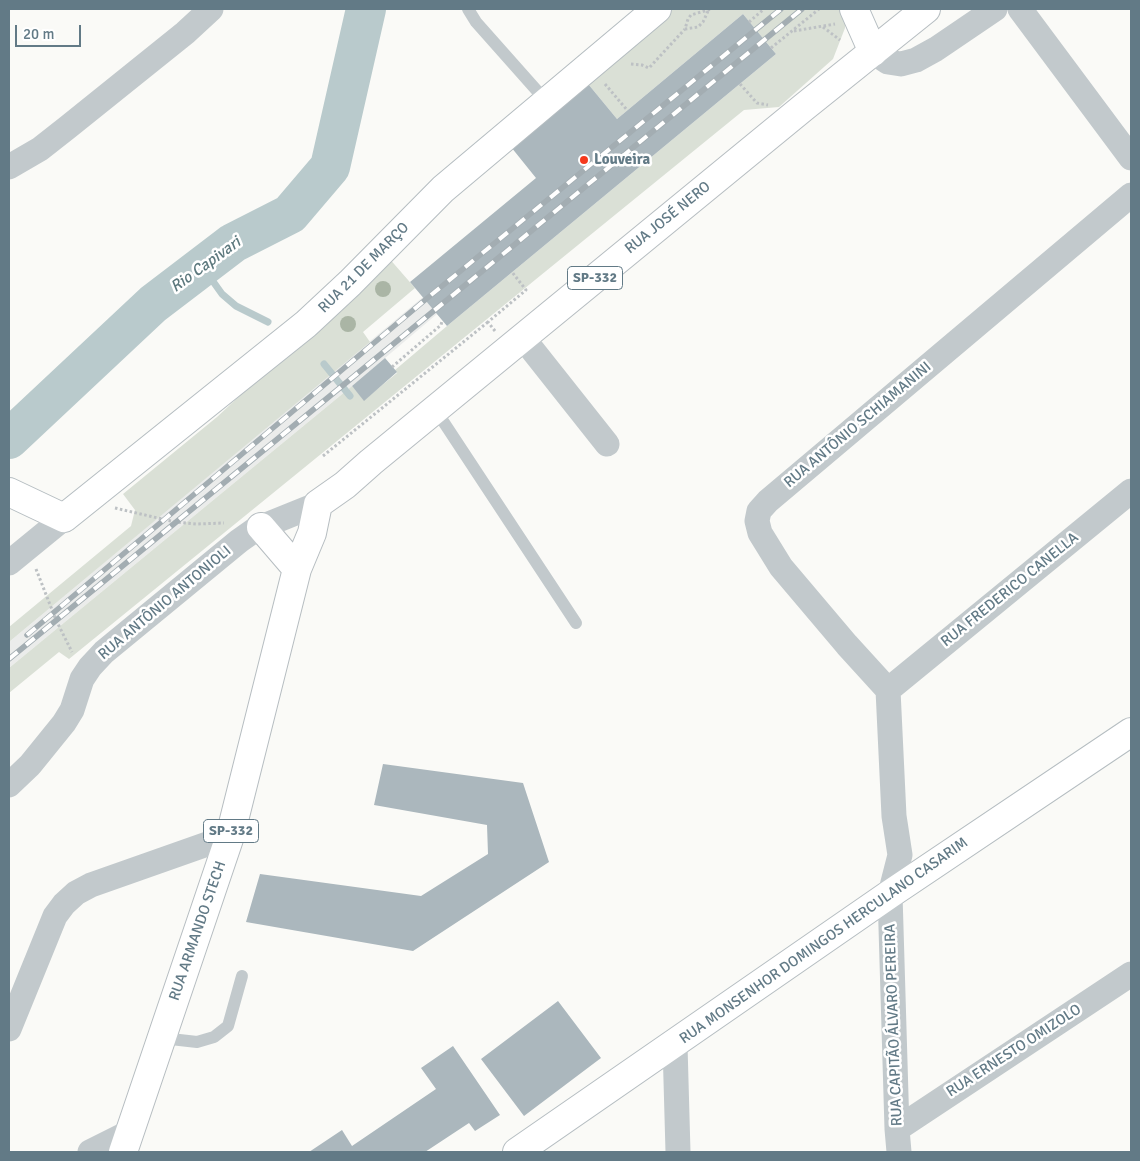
<!DOCTYPE html>
<html>
<head>
<meta charset="utf-8">
<style>
  body { margin:0 }
  #map { position:relative; width:1140px; height:1161px; overflow:hidden; background:#fafaf7; font-family:Signika,sans-serif }
  canvas { display:block }
  .frame { position:absolute; inset:0; border:10px solid #627a86; pointer-events:none }
  .scale { position:absolute; left:15px; top:25px; width:66px; height:22px; box-sizing:border-box; border:2px solid #627a86; border-top:0; padding-left:6px; font-size:15px; line-height:18px; white-space:nowrap; color:#627a86; -webkit-text-stroke:4px #fff; paint-order:stroke }
</style>
</head>
<body>
<div id="map">
<canvas width="1140" height="1161"></canvas>
<div class="frame"></div>
<div class="scale">20 m</div>
</div>
<script>
const ctx = document.querySelector('canvas').getContext('2d');
ctx.lineJoin = 'round';
function paint(path, color) {
  ctx.fillStyle = color;
  ctx.fill(path, 'evenodd');
}
function shape(rows) {
  const path = new Path2D();
  for (const r of rows) {
    path.moveTo(r[0], r[1]);
    for (let i = 2; i < r.length; i += 2) path.lineTo(r[i], r[i + 1]);
  }
  return path;
}
function trace(path, color, width, dash) {
  ctx.strokeStyle = color;
  ctx.lineWidth = width;
  ctx.lineCap = dash ? 'butt' : 'round';
  ctx.setLineDash(dash || []);
  ctx.stroke(path);
}
function drawText(font, color, halo, rows, align = 'center') {
  ctx.font = font + ' Signika,sans-serif';
  ctx.lineWidth = 5;
  ctx.setLineDash([]);
  ctx.textBaseline = 'middle';
  ctx.strokeStyle = halo;
  ctx.fillStyle = color;
  for (const [text, x, y, turn = 0] of rows) {
    ctx.save();
    ctx.translate(x, y);
    ctx.rotate((+turn || 0) * Math.PI / 180);
    ctx.textAlign = isNaN(turn) ? turn : align;
    if (halo) ctx.strokeText(text, 0, 0);
    ctx.fillText(text, 0, 0);
    ctx.restore();
  }
}
paint(shape([
  [423,297,437,314,352,386,9,668,9,642]
]), '#ebeceb');
paint(shape([
  [667,9,843,9,845,16,845,28,833,59,779,107,744,110,69,659,59,652,9,693,9,668,352,386,364,400,397,373,395,370,447,326,776,54,743,14,617,119,584,79],
  [388,257,415,288,363,332,370,342,9,642,9,627,131,526,135,510,123,494,217,417]
]), '#dae0d6');
trace(shape([
  [202,266,222,294,236,306,268,322],
  [324,364,350,396]
]), '#b9cacc', 7);
trace(shape([
  [9,439,153,304,233,243,290,214,330,167,366,9]
]), '#b9cacc', 40);
paint(shape([
  [743,14,776,54,447,326,410,282,536,178,507,142,584,79,617,119],
  [385,358,397,372,364,401,352,386],
  [383,764,523,783,549,862,413,951,246,922,260,874,421,896,488,854,487,825,374,805],
  [558,1001,601,1058,524,1116,481,1059],
  [453,1046,500,1115,475,1131,469,1123,425,1152,309,1152,342,1130,352,1146,436,1089,421,1068]
]), '#abb7bd');
const secondary = shape([
  [854,9,873,52],
  [9,492,64,518,306,324,350,283,443,189,657,9],
  [517,1152,890,894,1131,732]
]);
const primary = shape([
  [261,527,297,569],
  [123,1152,230,836,297,569,312,533,318,504,345,485,371,462,804,107,926,9]
]);
trace(secondary, '#b5bdc1', 30);
trace(primary, '#b6bdc1', 30);
trace(shape([
  [708,11,703,22,698,27,685,29,688,19,691,15,711,9],
  [749,22,764,9],
  [823,27,840,40],
  [794,31,835,24],
  [771,48,819,9],
  [631,64,642,65,649,68,685,29],
  [605,84,627,110],
  [740,84,757,103,768,105],
  [495,331,488,322,526,290,512,272],
  [392,367,441,325,442,321],
  [323,456,488,322],
  [115,508,175,522,196,524,224,523],
  [36,569,56,620,72,652]
]), '#bdc1c4', 3, [2.5, 2.5]);
trace(shape([
  [468,9,476,22,547,102],
  [435,409,576,623],
  [162,1038,197,1042,214,1037,228,1026,242,976]
]), '#c2c9cc', 12);
trace(shape([
  [1020,9,1131,158],
  [873,52,888,62,901,64,916,60,936,49,995,9],
  [9,167,40,149,68,127,185,33,211,9],
  [523,338,607,444],
  [9,563,64,518],
  [888,690,847,645,781,567,760,533,757,521,759,511,768,501,1131,195],
  [888,690,894,816,900,855,890,894,897,1129,899,1152],
  [888,690,1131,491],
  [9,785,30,765,64,723,72,710,82,679,90,667,104,652,239,541,256,529,318,504],
  [9,1029,55,916,64,904,76,893,91,885,230,836],
  [675,1045,678,1152],
  [897,1129,1131,974],
  [90,1152,130,1132]
]), '#c2c9cc', 25);
trace(secondary, '#fff', 28);
trace(primary, '#fff', 28);
const rail = shape([
  [27,635,425,300,781,9],
  [9,659,802,9]
]);
trace(rail, '#a3adb2', 5.5);
trace(rail, '#fff', 4, [11]);
ctx.fillStyle = '#aab5a5';
for (const [x, y] of [
  [383,289],
  [348,324]
]) {
  ctx.beginPath();
  ctx.arc(x, y, 8, 0, 2 * Math.PI);
  ctx.fill();
}
for (const [x, y, r, color] of [
  [584,160,5,"#f5391d"]
]) {
  const dot = new Path2D();
  dot.arc(x, y, r, 0, 2 * Math.PI);
  ctx.fillStyle = color;
  ctx.fill(dot);
  trace(dot, '#fff', 2);
}
for (const [x, y, w] of [
  [595,278,55],
  [231,831,55]
]) {
  const box = new Path2D();
  box.roundRect(x - w / 2, y - 11.5, w, 23, 4);
  ctx.fillStyle = '#fff';
  ctx.fill(box);
  trace(box, '#627a86', 1);
}
drawText('bold 14px', '#627a86', null, [
  ["SP-332",595,278],
  ["SP-332",231,831]
]);
drawText('bold 15px', '#627a86', '#fff', [
  ["Louveira",594,160]
], 'left');
drawText('15px', '#627a86', '#fff', [
  ["RUA JOSÉ NERO",668,218,-39],
  ["RUA 21 DE MARÇO",364,268,-45],
  ["RUA ANTÔNIO SCHIAMANINI",858,425,-40],
  ["RUA FREDERICO CANELLA",1010,590,-39],
  ["RUA ANTÔNIO ANTONIOLI",165,603,-40],
  ["RUA ARMANDO STECH",198,931,-71],
  ["RUA MONSENHOR DOMINGOS HERCULANO CASARIM",824,941,-35],
  ["RUA CAPITÃO ÁLVARO PEREIRA",894,1025,-92],
  ["RUA ERNESTO OMIZOLO",1014,1051,-33]
]);
drawText('italic 16px', '#5d797e', '#fff', [
  ["Rio Capivari",206,265,-36]
]);
</script>
</body>
</html>
